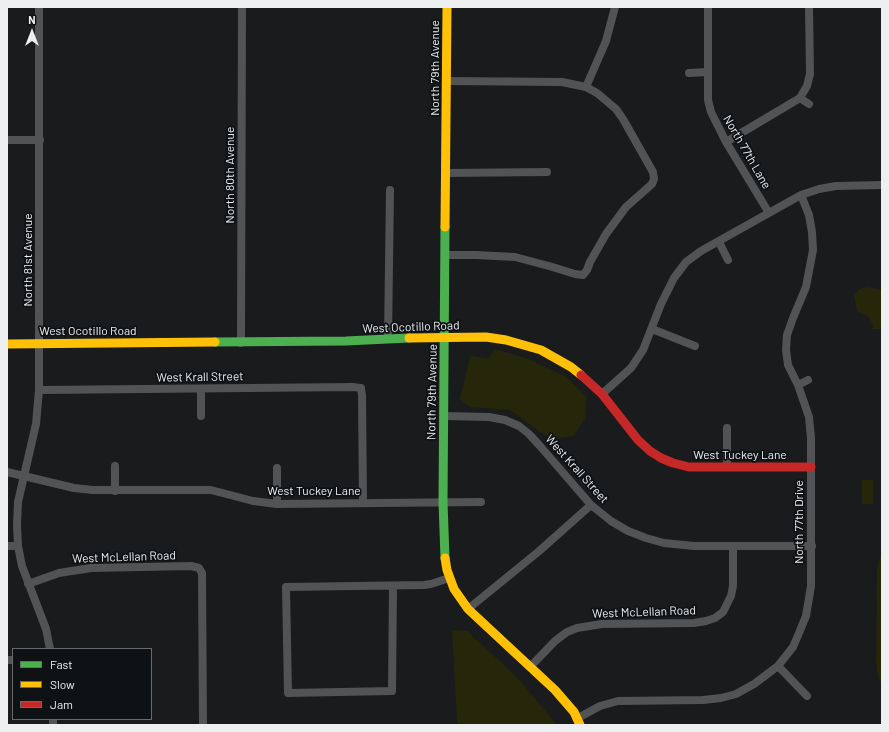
<!DOCTYPE html>
<html>
<head>
<meta charset="utf-8">
<style>
  body { margin:0 }
  #map { position:relative; width:889px; height:732px; overflow:hidden; background:#191b1d; font-family:Barlow,sans-serif }
  canvas { display:block }
  .frame { position:absolute; inset:0; border:8px solid #edeff1; pointer-events:none }
  .legend { position:absolute; left:12px; top:648px; width:140px; height:72px; box-sizing:border-box; background:#0f1215; border:1px solid #686a6d; margin:0; padding:5px 7px; list-style:none; font-size:12px; color:#edeff1 }
  .legend li { display:flex; align-items:center; gap:8px; height:20px }
  .legend b { width:20px; border:1px solid #686a6d }
  .north { position:absolute; left:12px; top:12px; width:40px; height:40px; -webkit-text-stroke:3px #0f1215; paint-order:stroke; rotate:0deg; font-size:11px; font-weight:700; line-height:16px; text-align:center; color:#edeff1 }
  .north::after { content:''; display:block; margin:auto; width:14px; height:18px; background:#edeff1; clip-path:polygon(50% 0,100% 100%,50% 72%,0 100%) }
</style>
</head>
<body>
<div id="map">
<canvas width="889" height="732"></canvas>
<div class="frame"></div>
<ul class="legend">
<li><b style="height:5px;background:#4caf50"></b>Fast</li>
<li><b style="height:5px;background:#ffc107"></b>Slow</li>
<li><b style="height:5px;background:#c62828"></b>Jam</li>
</ul>
<div class="north">N</div>
</div>
<script>
const ctx = document.querySelector('canvas').getContext('2d');
ctx.lineJoin = 'round';
function paint(path, color) {
  ctx.fillStyle = color;
  ctx.fill(path, 'evenodd');
}
function shape(rows) {
  const path = new Path2D();
  for (const r of rows) {
    path.moveTo(r[0], r[1]);
    for (let i = 2; i < r.length; i += 2) path.lineTo(r[i], r[i + 1]);
  }
  return path;
}
function trace(path, color, width, dash) {
  ctx.strokeStyle = color;
  ctx.lineWidth = width;
  ctx.lineCap = dash ? 'butt' : 'round';
  ctx.setLineDash(dash || []);
  ctx.stroke(path);
}
function drawText(font, color, halo, rows, align = 'center') {
  ctx.font = font + ' Barlow,sans-serif';
  ctx.lineWidth = 3.5;
  ctx.setLineDash([]);
  ctx.textBaseline = 'middle';
  ctx.strokeStyle = halo;
  ctx.fillStyle = color;
  for (const [text, x, y, turn = 0] of rows) {
    ctx.save();
    ctx.translate(x, y);
    ctx.rotate((+turn || 0) * Math.PI / 180);
    ctx.textAlign = isNaN(turn) ? turn : align;
    if (halo) ctx.strokeText(text, 0, 0);
    ctx.fillText(text, 0, 0);
    ctx.restore();
  }
}
paint(shape([
  [867,287,882,290,882,329,872,329,873,326,869,317,857,311,854,296,859,289],
  [495,349,529,359,566,377,587,397,585,418,574,436,550,439,510,410,470,407,460,399,470,356,488,358],
  [862,480,873,480,873,504,862,504],
  [882,552,882,686,877,673,876,662,877,568],
  [452,630,467,631,515,675,556,723,555,725,466,725,457,723]
]), '#25260a');
trace(shape([
  [39,7,39,390,36,424,18,502,17,525,18,546,22,566,46,629,50,649],
  [708,7,708,100,711,112,726,142,769,213],
  [689,73,708,72],
  [586,87,606,41,615,7],
  [800,98,809,104],
  [7,140,40,140],
  [726,142,800,98,807,86,810,74,809,7],
  [446,173,547,172],
  [719,242,728,260],
  [445,255,476,255,515,257,549,266,575,274,583,275,587,270,590,262,606,234,626,207,652,184,654,179,653,172,623,119,616,109,597,93,586,87,562,82,447,81],
  [652,329,695,346],
  [388,339,390,190],
  [241,343,242,7],
  [798,385,808,380],
  [201,389,201,416],
  [39,390,353,387,361,388,362,395,363,503],
  [602,394,631,368,643,350,661,304,674,278,686,262,701,251,801,195,819,189,836,186,882,185],
  [444,416,489,417,505,420,519,426,529,434,540,446,591,505,611,521,628,531,646,538,664,543,694,546,812,546],
  [727,428,727,467],
  [115,466,115,491],
  [277,468,277,504],
  [7,472,74,488,93,490,211,490,253,501,277,504,481,502],
  [7,546,18,546],
  [28,584,59,573,91,568,191,566,199,568,202,573,203,725],
  [393,586,392,691,288,693,286,587,424,585,431,584,449,578],
  [468,609,538,552,591,505],
  [7,660,13,660],
  [778,666,807,696],
  [530,667,555,641,567,632,577,628,602,624,694,623,706,621,715,618,723,612,731,596,733,586,733,546],
  [578,718,600,706,618,701,703,700,721,698,736,694,754,684,778,666,793,647,799,633,806,616,811,586,811,438,809,417,798,385,788,365,786,350,787,335,793,318,806,287,813,250,812,232,809,215,801,195],
  [53,719,53,725]
]), '#525354', 8);
trace(shape([
  [215,342,346,341,409,338],
  [445,558,443,502,445,227]
]), '#4caf50', 9);
trace(shape([
  [445,227,447,7],
  [409,338,486,337,506,340,541,350,571,367,581,375],
  [7,344,215,342],
  [445,558,447,570,454,589,468,609,555,690,574,712,580,725]
]), '#ffc107', 9);
trace(shape([
  [581,375,602,394,638,440,650,451,661,458,673,463,689,467,811,467]
]), '#c62828', 9);
drawText('12px', '#edeff1', '#0f1215', [
  ["North 79th Avenue",435,68,-90],
  ["North 77th Lane",747,152,60],
  ["North 80th Avenue",230,175,-90],
  ["North 81st Avenue",28,260,-90],
  ["West Ocotillo Road",411,327,-2],
  ["West Ocotillo Road",88,331],
  ["West Krall Street",200,377,-1],
  ["North 79th Avenue",432,392,-89],
  ["West Tuckey Lane",740,455],
  ["West Krall Street",577,469,48],
  ["West Tuckey Lane",314,491],
  ["North 77th Drive",799,522,-90],
  ["West McLellan Road",124,557,-2],
  ["West McLellan Road",644,612,-2]
]);
</script>
</body>
</html>
